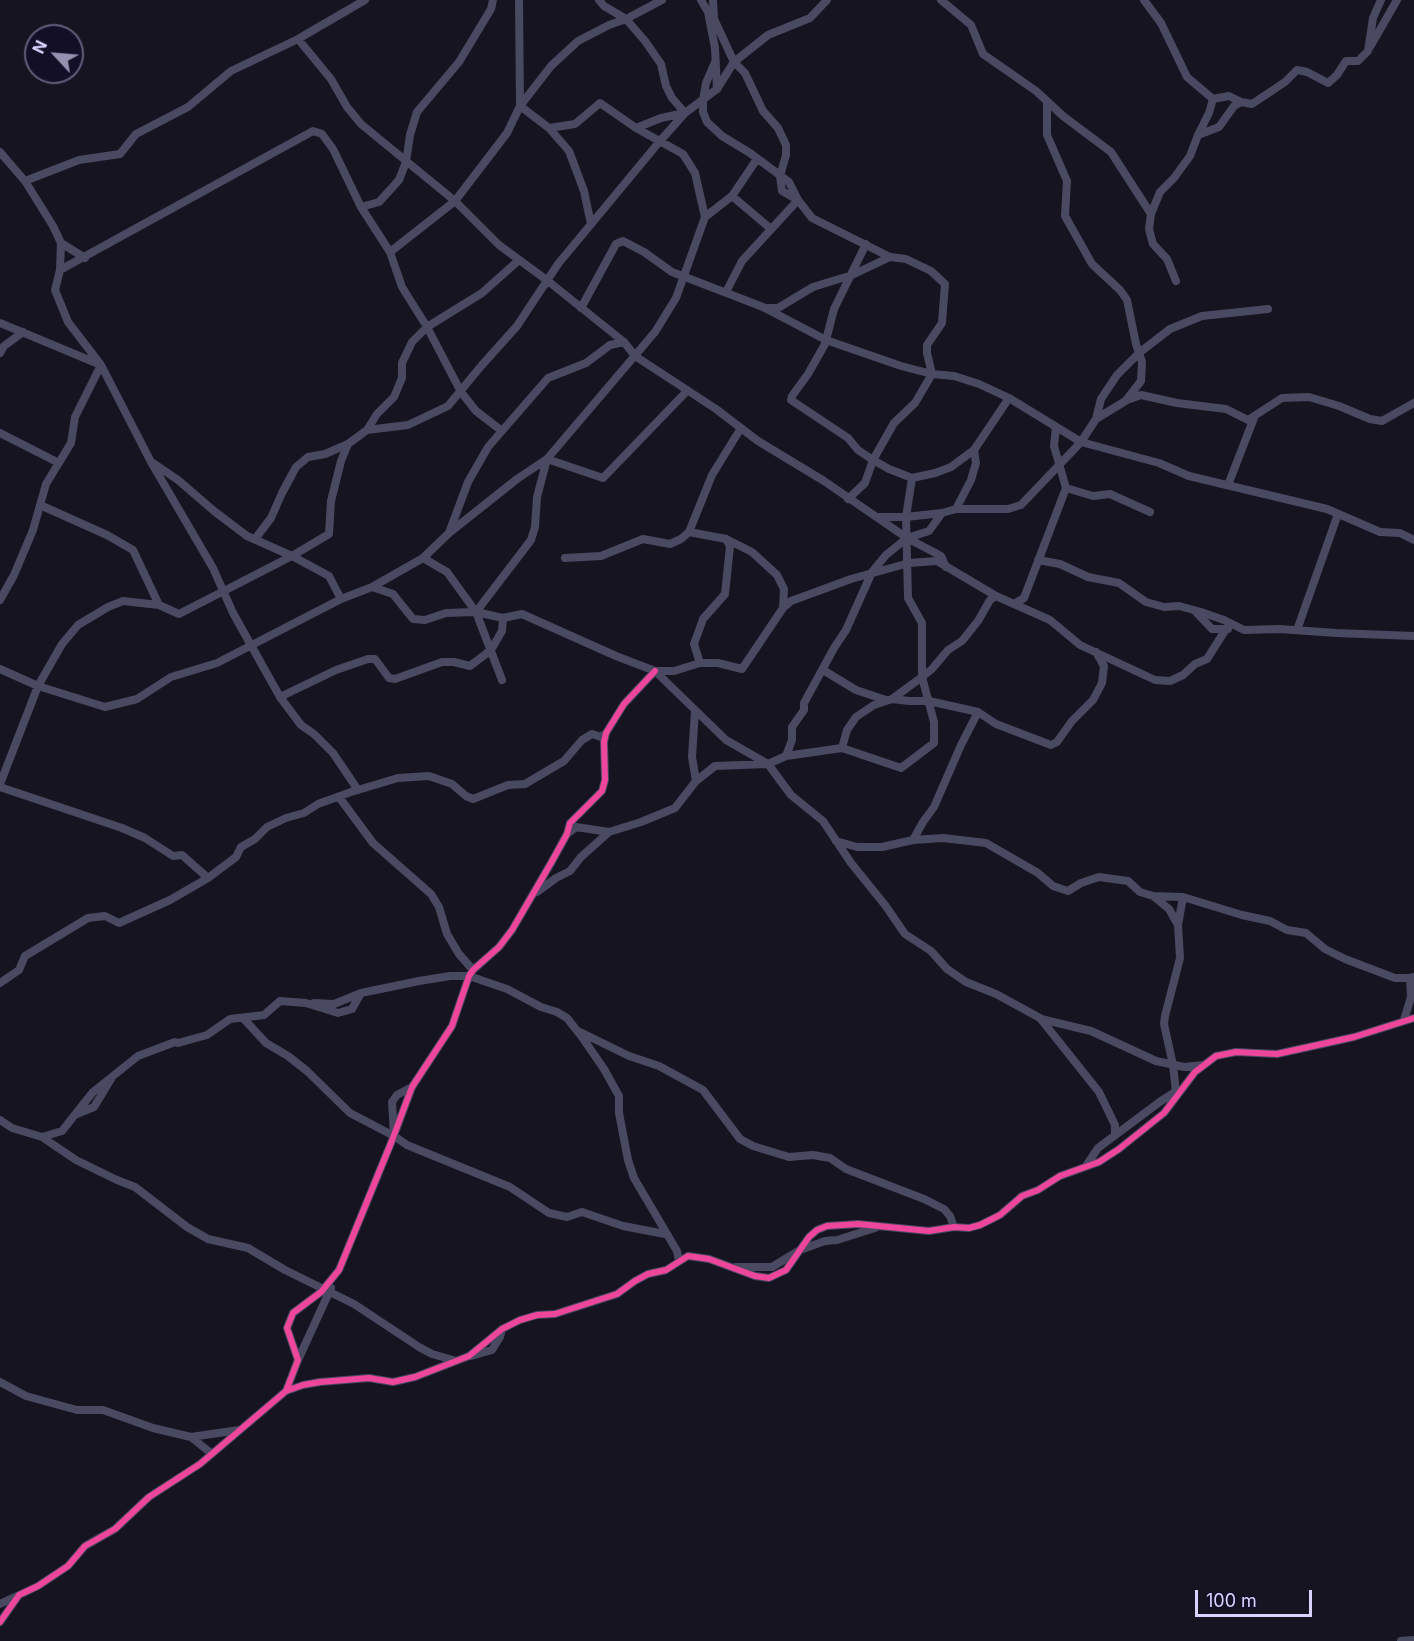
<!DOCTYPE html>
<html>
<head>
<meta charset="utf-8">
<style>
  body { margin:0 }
  #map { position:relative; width:1414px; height:1641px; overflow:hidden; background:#161421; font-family:Inter,sans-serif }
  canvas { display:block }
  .north { position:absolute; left:24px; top:24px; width:60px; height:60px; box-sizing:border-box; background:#130f26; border:2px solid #625e7d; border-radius:50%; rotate:296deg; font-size:16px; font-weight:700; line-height:24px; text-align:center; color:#d9d4ff }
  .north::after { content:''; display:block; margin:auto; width:21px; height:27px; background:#9591b1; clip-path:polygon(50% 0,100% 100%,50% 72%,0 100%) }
  .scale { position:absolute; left:1195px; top:1590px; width:117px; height:27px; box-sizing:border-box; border:3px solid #d9d4ff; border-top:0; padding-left:8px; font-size:18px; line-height:21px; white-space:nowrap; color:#d9d4ff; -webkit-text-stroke:4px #130f26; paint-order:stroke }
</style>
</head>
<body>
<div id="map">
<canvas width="1414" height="1641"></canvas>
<div class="north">N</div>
<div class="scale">100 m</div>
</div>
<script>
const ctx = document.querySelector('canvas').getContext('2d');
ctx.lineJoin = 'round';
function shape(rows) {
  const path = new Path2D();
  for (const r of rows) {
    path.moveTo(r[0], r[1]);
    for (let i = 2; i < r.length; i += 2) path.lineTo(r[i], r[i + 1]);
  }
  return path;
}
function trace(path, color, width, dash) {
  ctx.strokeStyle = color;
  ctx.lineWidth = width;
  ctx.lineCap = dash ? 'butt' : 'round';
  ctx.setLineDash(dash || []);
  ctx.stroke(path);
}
trace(shape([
  [519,0,520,106],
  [599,0,604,6,626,19,645,41,661,64,666,86,672,98,685,113],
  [701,0,708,12,715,48,717,89],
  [713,0,714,19,734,62,745,73,763,111,778,128,786,145,786,155,780,176,782,191,798,200,742,261,726,292],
  [941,0,971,25,983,54,1036,91,1063,116,1111,152,1151,214],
  [1144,0,1161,23,1187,77,1213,99],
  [298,39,331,79,347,107,361,124,455,201,499,245,548,281,624,342,635,356,716,409,758,441,824,481,907,538,941,556,946,567],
  [1370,47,1397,0],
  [715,62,706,83,703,100,703,112,707,122,722,136,750,153,789,182,798,200,812,218,890,257,906,259,931,271,945,284,942,323,927,345,927,353,932,374,915,403,894,423,873,460,865,483,848,499],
  [1213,99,1229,96,1241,102],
  [1047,103,1047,135,1067,181,1065,216,1092,264,1120,290,1127,300,1136,344,1142,362,1141,381,1127,399],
  [520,106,549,128,569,151,584,191,591,224],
  [549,128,575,124,600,103,636,128,661,118,685,113],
  [1198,135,1219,127,1234,106,1241,102,1252,104,1285,82,1297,70,1307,72,1328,83,1337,75,1346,61,1358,61,1368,51,1373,18,1381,0],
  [0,152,25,181],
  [732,196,771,229],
  [361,207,379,202,399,180,406,162,410,135,417,112,459,62,491,9,493,0],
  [705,217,732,196,757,159],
  [61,243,53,226,25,181,79,160,120,154,136,134,188,107,231,71,298,39,365,0],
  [866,244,834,309,825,344,808,374,792,396,791,400,848,438,858,450,873,460,889,469,912,478,935,473,951,467,974,450],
  [390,252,455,201,507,133,520,106,551,66,578,41,609,25,626,19,662,0],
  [60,270,61,243,85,258],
  [1176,281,1167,259,1153,244,1149,229,1151,214,1160,192,1174,178,1190,156,1198,135,1209,113,1213,99],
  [581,308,616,244,623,241,644,252,672,272,763,307,826,340,901,366,932,374,954,376,979,384,1009,398,1081,442,1159,463,1189,476,1327,509,1380,532,1400,533,1414,540],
  [768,308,778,308,813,287,852,275,890,257],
  [0,323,101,365,151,462,213,568,233,613,280,697,301,725,314,734,333,753,358,790],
  [0,353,4,346,23,332],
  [1096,419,1127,400,1141,395,1177,403,1226,409,1248,420,1282,398,1309,397,1339,406,1370,419,1382,421,1414,403],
  [367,430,408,425,448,406,482,365,517,326,558,264,660,141,685,113,717,89,734,62,768,35,810,18,827,0],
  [0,433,59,463],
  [547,459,603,478,687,391],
  [153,463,178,480,214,511,247,536,292,556,329,576,341,599],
  [1228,485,1254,418],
  [1066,488,1093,496,1110,494,1150,512],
  [40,505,107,535,133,550,159,605,179,614,292,556,329,534,331,501,341,461,348,444],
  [956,509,971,480,976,463,974,450,1009,398],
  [878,517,906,517,942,513],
  [689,532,712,475,741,428],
  [449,533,468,482,488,447,548,378,586,363,610,345,624,342],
  [255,539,271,518,282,493,296,467,308,457,325,454,348,444,367,430,377,414,394,397,402,378,402,363,412,342,427,327,482,293,519,260],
  [423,558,449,533,517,479,547,459,655,332,676,298,705,217,695,173,683,154,636,128],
  [565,558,601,556,643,539,670,544,681,539,689,532,726,539,752,552,777,575,784,589,783,608],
  [1038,560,1060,564,1088,577,1119,583,1146,602,1164,607,1179,606,1201,612,1224,620,1244,630,1279,629,1336,633,1414,636],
  [372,587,393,594,413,619,425,620,446,613,476,612,531,540,535,527,537,497,547,459],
  [0,600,14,575,33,530,46,484,71,443,75,417,101,365,68,322,55,290,60,270,313,131,322,134,333,149,361,207,390,252,402,287,427,327,461,392,476,411,502,431],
  [1014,604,1024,598,1066,488,1054,446,1056,427],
  [476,612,502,680],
  [1196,612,1212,629,1228,629],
  [1297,630,1338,514],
  [700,663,718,663,742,669,783,608,791,601,851,579,909,563,937,561,996,596],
  [0,669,38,686,105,707,137,699,171,677,217,663,341,599,372,587,423,558,447,572,476,612,503,618,522,614,616,656,655,671,674,671,700,663,694,644,703,619,725,594,730,546,726,539],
  [823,670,856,690,886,700],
  [655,671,726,740,768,764,791,795,823,821,851,863,885,905,905,934,931,951,947,969,966,982,996,994,1040,1018,1099,1092,1115,1125,1115,1135],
  [280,697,336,670,368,659,375,659,389,678,395,679,442,662,454,662,470,666,491,650,502,631,503,618],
  [892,699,922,677,932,669,948,650,962,641,978,621,990,600,996,596,1050,620,1080,645,1155,680,1170,681,1183,675,1195,664,1207,659,1226,629],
  [695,711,692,757,696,781],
  [842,748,847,730,856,717,874,705,892,699,909,701,929,701,978,712,996,724,1051,745,1057,742,1072,721,1093,700,1102,683,1104,666,1096,652],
  [786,756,792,740,792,727,804,710,804,703,834,648,846,630,872,572,886,555,907,538,929,531,942,513,956,509,1008,509,1021,505,1081,442,1096,419,1101,399,1117,375,1139,353,1170,329,1202,316,1268,309],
  [0,784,38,686,62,644,78,625,108,607,123,601,159,605],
  [0,787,122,828,145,838,173,856,182,855,208,878,236,857,241,847,255,839,267,827,286,818,304,813,318,804,351,792,398,778,429,776,452,784,466,796,473,799,508,785,525,784,564,761,582,740,592,734,601,737,606,733],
  [339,797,373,843,431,894,439,907,447,934,459,954,473,970],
  [567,834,576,827,609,832,641,822,675,808,696,781,715,766,768,764,786,756,842,748,901,768,934,743,934,722,922,677,922,623,908,598,906,517,912,478],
  [913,840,923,822,934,807,961,745,978,712],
  [836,841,857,847,882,847,913,840,943,838,986,843,1038,873,1053,886,1068,891,1081,883,1099,877,1128,881,1140,892,1153,896,1183,897,1242,915,1270,921,1287,930,1306,933,1325,949,1345,959,1395,978,1414,978],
  [537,892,556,878,570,871,581,857,609,832],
  [1153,896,1169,909,1178,925],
  [0,983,19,970,25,956,88,918,105,916,119,923,170,900,208,878],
  [314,1003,334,1004,361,993],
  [243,1018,266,1043,288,1056,307,1071,350,1113,394,1136,407,1145,510,1187,549,1213,567,1217,582,1212,623,1226,665,1234],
  [1041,1019,1091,1031,1156,1061,1184,1067,1203,1065],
  [1404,1020,1411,997,1410,978,1413,977],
  [578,1031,629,1056,659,1066,703,1090,740,1139,753,1146,789,1157,813,1155,830,1158,846,1169,924,1199,944,1209,950,1216,954,1227],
  [1176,1092,1173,1065,1164,1024,1165,1016,1180,958,1178,925,1183,897],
  [77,1114,94,1107,111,1079],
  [0,1120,12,1128,42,1137,62,1131,93,1092,138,1056,175,1042,178,1043,207,1035,230,1019,264,1015,280,1001,306,1003,338,1013,352,1009,361,993,419,981,450,976,469,976,507,989,541,1007,557,1012,567,1018,582,1037,604,1069,619,1096,619,1113,628,1160,634,1178,677,1251,679,1261],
  [394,1135,392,1102,397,1095,412,1087],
  [42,1137,76,1160,117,1180,135,1187,187,1227,208,1239,248,1248,285,1270,354,1304,419,1347,432,1354,453,1360],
  [1086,1166,1098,1148,1161,1101,1177,1091],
  [736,1267,772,1267,800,1250,825,1241,837,1240,875,1228],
  [471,1356,492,1350,500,1337,502,1329],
  [298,1360,331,1288],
  [0,1382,26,1396,77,1410,103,1410,153,1428,191,1437,212,1454],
  [286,1391,303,1385,320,1382,369,1378,393,1382,415,1377,469,1356,502,1329,520,1320,537,1315,555,1314,617,1294,635,1281,648,1274,666,1270,688,1256,709,1259,755,1276,769,1278,786,1270,809,1237,817,1230,827,1226,858,1224,929,1231,954,1227,969,1228,980,1225,1000,1215,1022,1196,1038,1190,1060,1176,1099,1162,1119,1149,1164,1113,1195,1072,1216,1056,1236,1052,1277,1054,1354,1037,1414,1018],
  [191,1437,239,1430],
  [0,1604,17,1596],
  [0,1622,19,1595,38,1586,68,1566,85,1546,115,1529,149,1497,200,1464,286,1391,298,1360,287,1328,293,1313,321,1292,339,1270,391,1143,412,1087,452,1026,469,976,473,970,499,947,512,930,551,863,567,834,570,823,602,791,605,780,604,742,606,733,624,704,655,671],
  [1401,1641,1414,1640]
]), '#4a4962', 8);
trace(shape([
  [286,1391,303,1385,320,1382,369,1378,393,1382,415,1377,469,1356,502,1329,520,1320,537,1315,555,1314,617,1294,635,1281,648,1274,666,1270,688,1256,709,1259,755,1276,769,1278,786,1270,809,1237,817,1230,827,1226,858,1224,929,1231,954,1227,969,1228,980,1225,1000,1215,1022,1196,1038,1190,1060,1176,1099,1162,1119,1149,1164,1113,1195,1072,1216,1056,1236,1052,1277,1054,1354,1037,1414,1018],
  [0,1622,19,1595,38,1586,68,1566,85,1546,115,1529,149,1497,200,1464,286,1391,298,1360,287,1328,293,1313,321,1292,339,1270,391,1143,412,1087,452,1026,469,976,473,970,499,947,512,930,551,863,567,834,570,823,602,791,605,780,604,742,606,733,624,704,655,671]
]), '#ed469a', 6);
</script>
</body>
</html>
